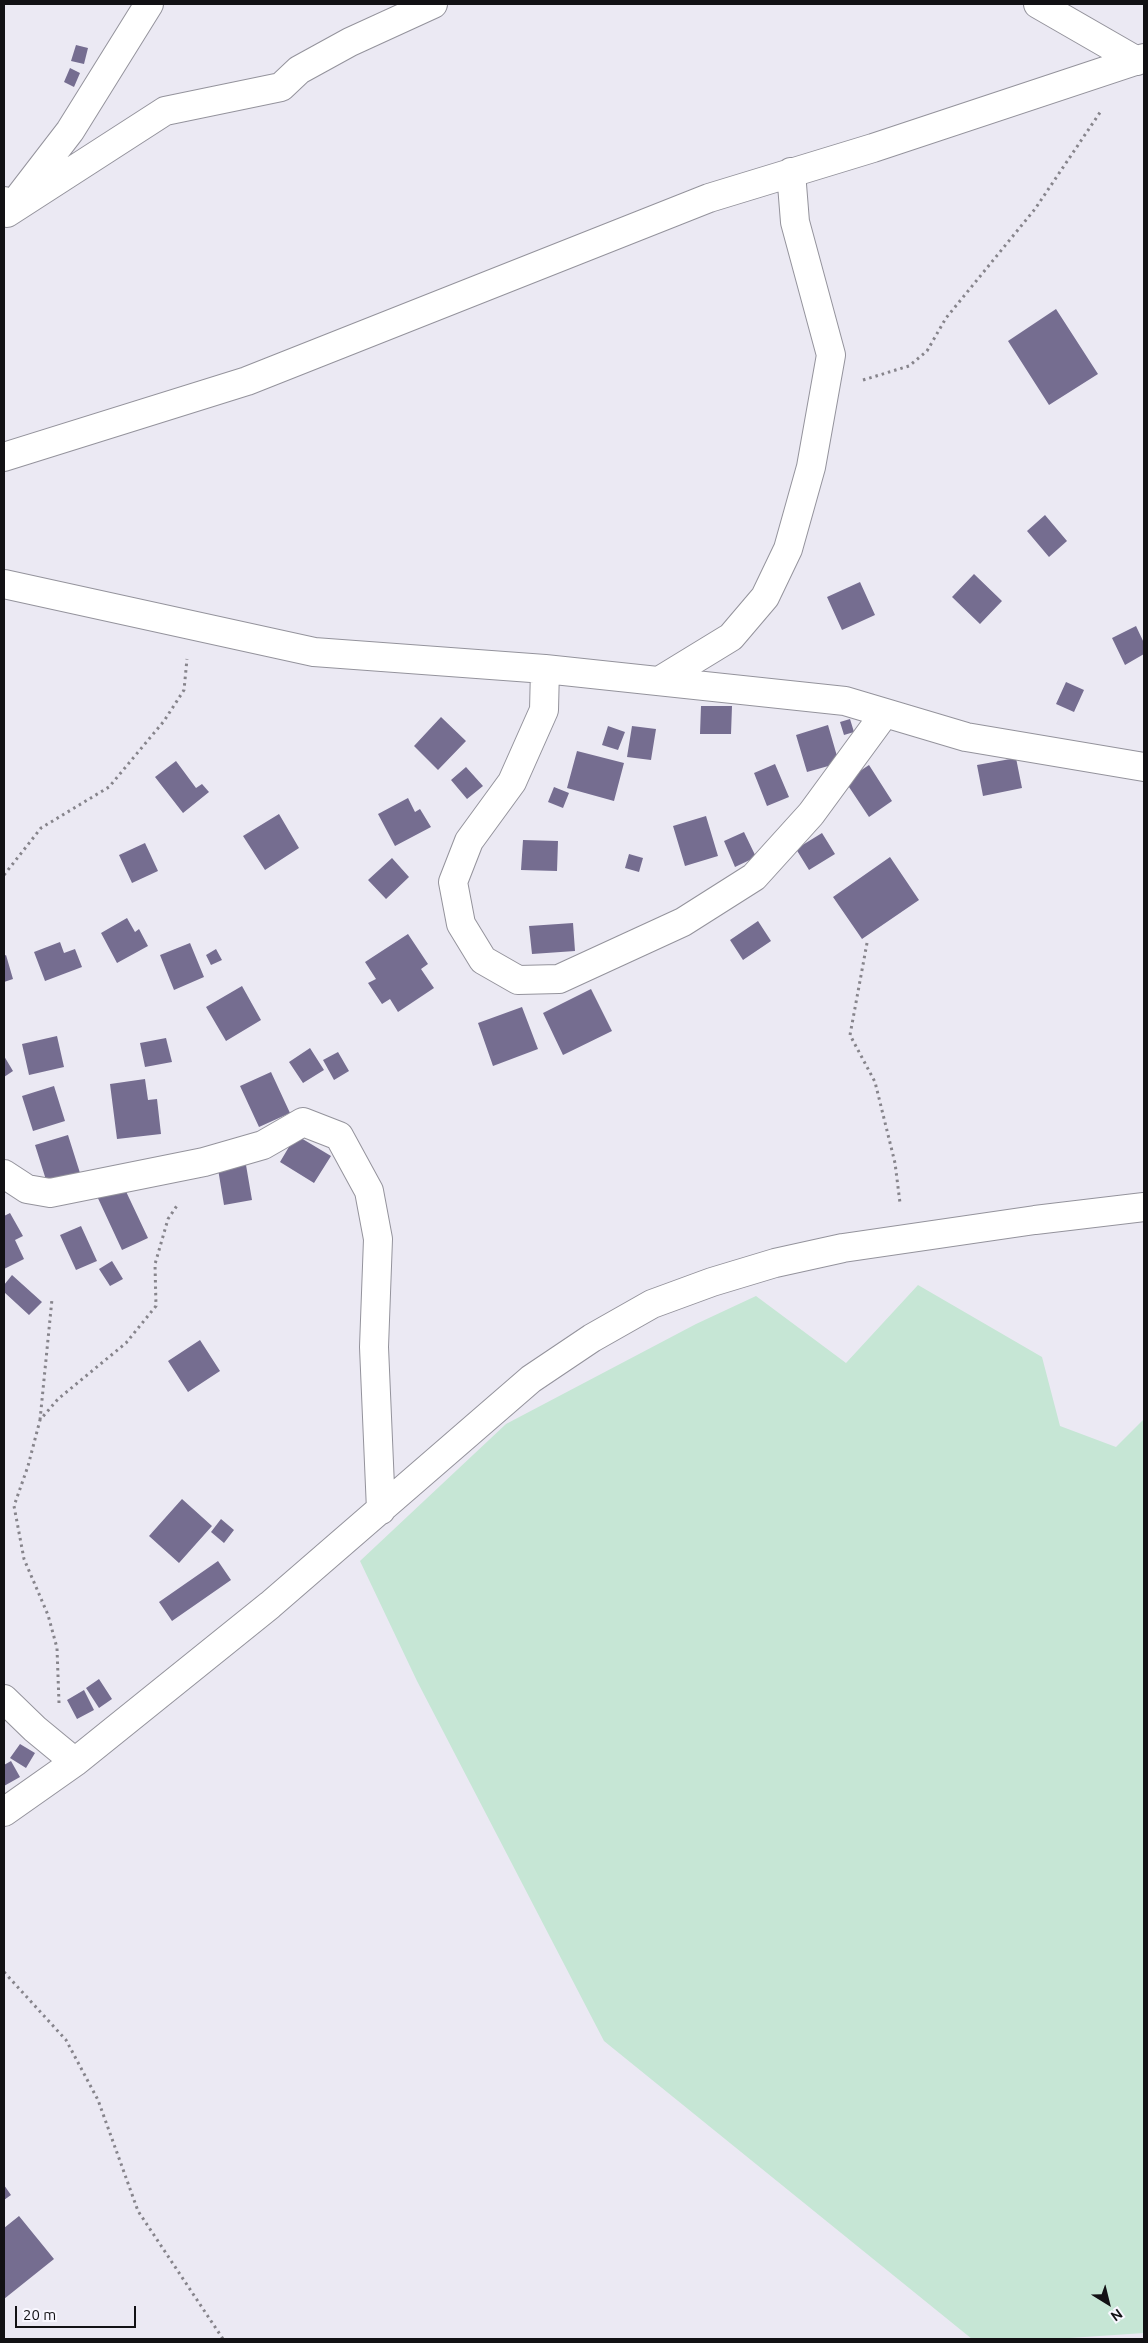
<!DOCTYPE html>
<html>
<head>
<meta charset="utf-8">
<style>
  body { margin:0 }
  #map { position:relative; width:1148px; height:2343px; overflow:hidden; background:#ebe9f3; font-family:Ubuntu,sans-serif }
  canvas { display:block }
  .frame { position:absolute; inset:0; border:5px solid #121114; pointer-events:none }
  .north { position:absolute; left:1083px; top:2278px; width:50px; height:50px; -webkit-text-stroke:4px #f8f7ff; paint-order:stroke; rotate:144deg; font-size:14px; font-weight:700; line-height:20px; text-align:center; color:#121114 }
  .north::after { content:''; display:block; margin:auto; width:18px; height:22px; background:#121114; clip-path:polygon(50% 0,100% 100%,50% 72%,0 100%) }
  .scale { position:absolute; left:15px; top:2306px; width:121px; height:22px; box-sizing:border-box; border:2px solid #121114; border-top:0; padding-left:6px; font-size:15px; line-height:18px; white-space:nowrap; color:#121114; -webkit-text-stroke:4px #f8f7ff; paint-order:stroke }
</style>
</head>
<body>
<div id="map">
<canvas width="1148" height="2343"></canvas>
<div class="frame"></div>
<div class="north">N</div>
<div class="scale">20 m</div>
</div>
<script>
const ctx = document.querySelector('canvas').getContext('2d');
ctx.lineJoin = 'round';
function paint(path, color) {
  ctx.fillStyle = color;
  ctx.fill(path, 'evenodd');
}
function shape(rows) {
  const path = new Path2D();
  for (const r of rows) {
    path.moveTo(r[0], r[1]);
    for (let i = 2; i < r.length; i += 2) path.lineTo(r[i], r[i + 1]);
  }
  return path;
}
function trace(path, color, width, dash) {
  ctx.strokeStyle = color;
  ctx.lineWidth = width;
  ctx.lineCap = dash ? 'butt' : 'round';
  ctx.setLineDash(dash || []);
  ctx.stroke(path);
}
paint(shape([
  [918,1285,1042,1357,1060,1426,1116,1447,1144,1419,1144,2333,1055,2339,972,2339,604,2041,417,1681,360,1561,506,1424,696,1324,756,1296,846,1363]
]), '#c6e6d5');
paint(shape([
  [76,45,88,48,84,64,71,61],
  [70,68,80,73,74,87,64,82],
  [1056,309,1098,374,1049,405,1008,341],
  [1045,515,1067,541,1049,557,1027,531],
  [974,574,1002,601,980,624,952,597],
  [860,582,875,615,842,630,827,597],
  [1136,626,1144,643,1144,654,1125,665,1112,638],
  [1066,682,1084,690,1074,712,1056,704],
  [701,706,732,706,731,734,700,734],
  [441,717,466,741,438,770,414,746],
  [850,719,854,732,844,735,840,722],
  [828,725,839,763,807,772,796,735],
  [608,726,625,732,618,750,602,745],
  [632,726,656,729,651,760,627,757],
  [577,751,624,763,614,801,567,788],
  [1016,758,1022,788,983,796,977,765],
  [176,761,196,788,202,784,209,792,183,813,155,777],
  [775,764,789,797,767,806,754,773],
  [869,765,892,801,869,817,845,781],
  [466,767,483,786,467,799,451,780],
  [554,787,569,793,563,808,548,802],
  [408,798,415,812,420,809,431,827,395,846,378,814],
  [279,814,299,848,265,870,243,836],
  [706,816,718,856,685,866,673,826],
  [744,832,756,857,735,867,724,841],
  [822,833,835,854,809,870,796,849],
  [523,840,558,841,557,871,521,870],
  [145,843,158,871,132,883,119,855],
  [629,854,643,858,639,872,625,868],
  [890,857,919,900,862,939,833,897],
  [392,858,409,877,386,899,368,880],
  [127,918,135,932,139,929,148,946,117,963,101,933],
  [758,921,771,941,743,960,730,940],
  [573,923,575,951,532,954,529,926],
  [408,934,428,964,421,969,434,988,398,1012,390,999,382,1004,368,983,376,979,365,962],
  [60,942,64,953,75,949,82,967,45,981,34,952],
  [190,943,204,977,174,990,160,955],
  [216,949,222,960,211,965,206,955],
  [6,955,13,979,4,982,4,956],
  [242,986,261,1020,226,1041,206,1007],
  [591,989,612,1031,563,1055,543,1013],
  [522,1007,538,1049,493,1066,478,1023],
  [57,1036,64,1067,29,1075,22,1044],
  [166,1038,172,1062,145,1067,140,1043],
  [310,1048,324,1070,303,1083,289,1062],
  [338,1052,349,1071,334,1080,323,1060],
  [4,1056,13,1071,4,1077],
  [271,1072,290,1113,259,1127,240,1086],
  [145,1079,148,1100,157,1099,161,1134,117,1139,110,1084],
  [54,1086,65,1121,33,1131,22,1096],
  [68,1135,80,1173,47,1183,35,1145],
  [296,1135,331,1156,314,1183,280,1162],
  [246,1165,252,1200,224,1205,218,1169],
  [122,1183,148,1238,122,1250,96,1194],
  [10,1213,23,1236,15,1240,24,1259,4,1269,4,1216],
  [81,1226,97,1261,76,1270,60,1235],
  [112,1261,123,1279,110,1286,99,1269],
  [12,1275,42,1302,29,1315,4,1292,4,1285],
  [200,1340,220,1371,188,1392,168,1361],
  [182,1499,212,1526,179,1563,149,1536],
  [221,1519,234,1530,224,1543,211,1532],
  [218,1561,231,1580,172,1621,159,1602],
  [99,1679,112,1699,99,1708,86,1688],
  [84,1690,94,1710,77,1719,67,1700],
  [20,1744,35,1753,26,1768,10,1758],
  [11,1761,20,1777,4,1786,4,1765],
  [4,2185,11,2195,4,2200],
  [19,2216,54,2259,4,2299,4,2228]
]), '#756d90');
const minor = shape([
  [1038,4,1137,61],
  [20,196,70,131,149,4],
  [4,201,7,213,165,111,281,87,299,70,350,42,433,4],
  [4,457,247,381,709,198,873,148,1144,58],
  [4,584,314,652,545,669,845,701,966,737,1144,767],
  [545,669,544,710,512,782,469,841,453,882,461,924,483,960,518,980,559,979,683,922,754,877,811,814,885,713],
  [659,681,731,637,765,597,788,549,811,467,831,355,795,222,791,172],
  [4,1174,27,1189,50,1193,204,1162,263,1145,303,1122,339,1136,369,1191,378,1239,374,1347,381,1510],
  [4,1699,35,1729,75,1762],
  [4,1812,75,1762,270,1605,531,1379,592,1338,652,1304,712,1282,775,1263,843,1248,1035,1220,1144,1207]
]);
trace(minor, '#94939c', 30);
trace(shape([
  [863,380,909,366,927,351,946,318,1035,209,1101,111],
  [4,875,41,828,109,787,164,721,184,690,187,659],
  [867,943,850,1035,875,1082,895,1163,900,1203],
  [40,1420,52,1299],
  [59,1703,57,1648,48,1615,24,1559,14,1506,28,1466,40,1420,58,1399,126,1343,156,1306,155,1264,168,1219,178,1204],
  [4,1972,66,2040,98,2100,138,2211,223,2339]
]), '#86848b', 3, [2.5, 4]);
trace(minor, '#fff', 28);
</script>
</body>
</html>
